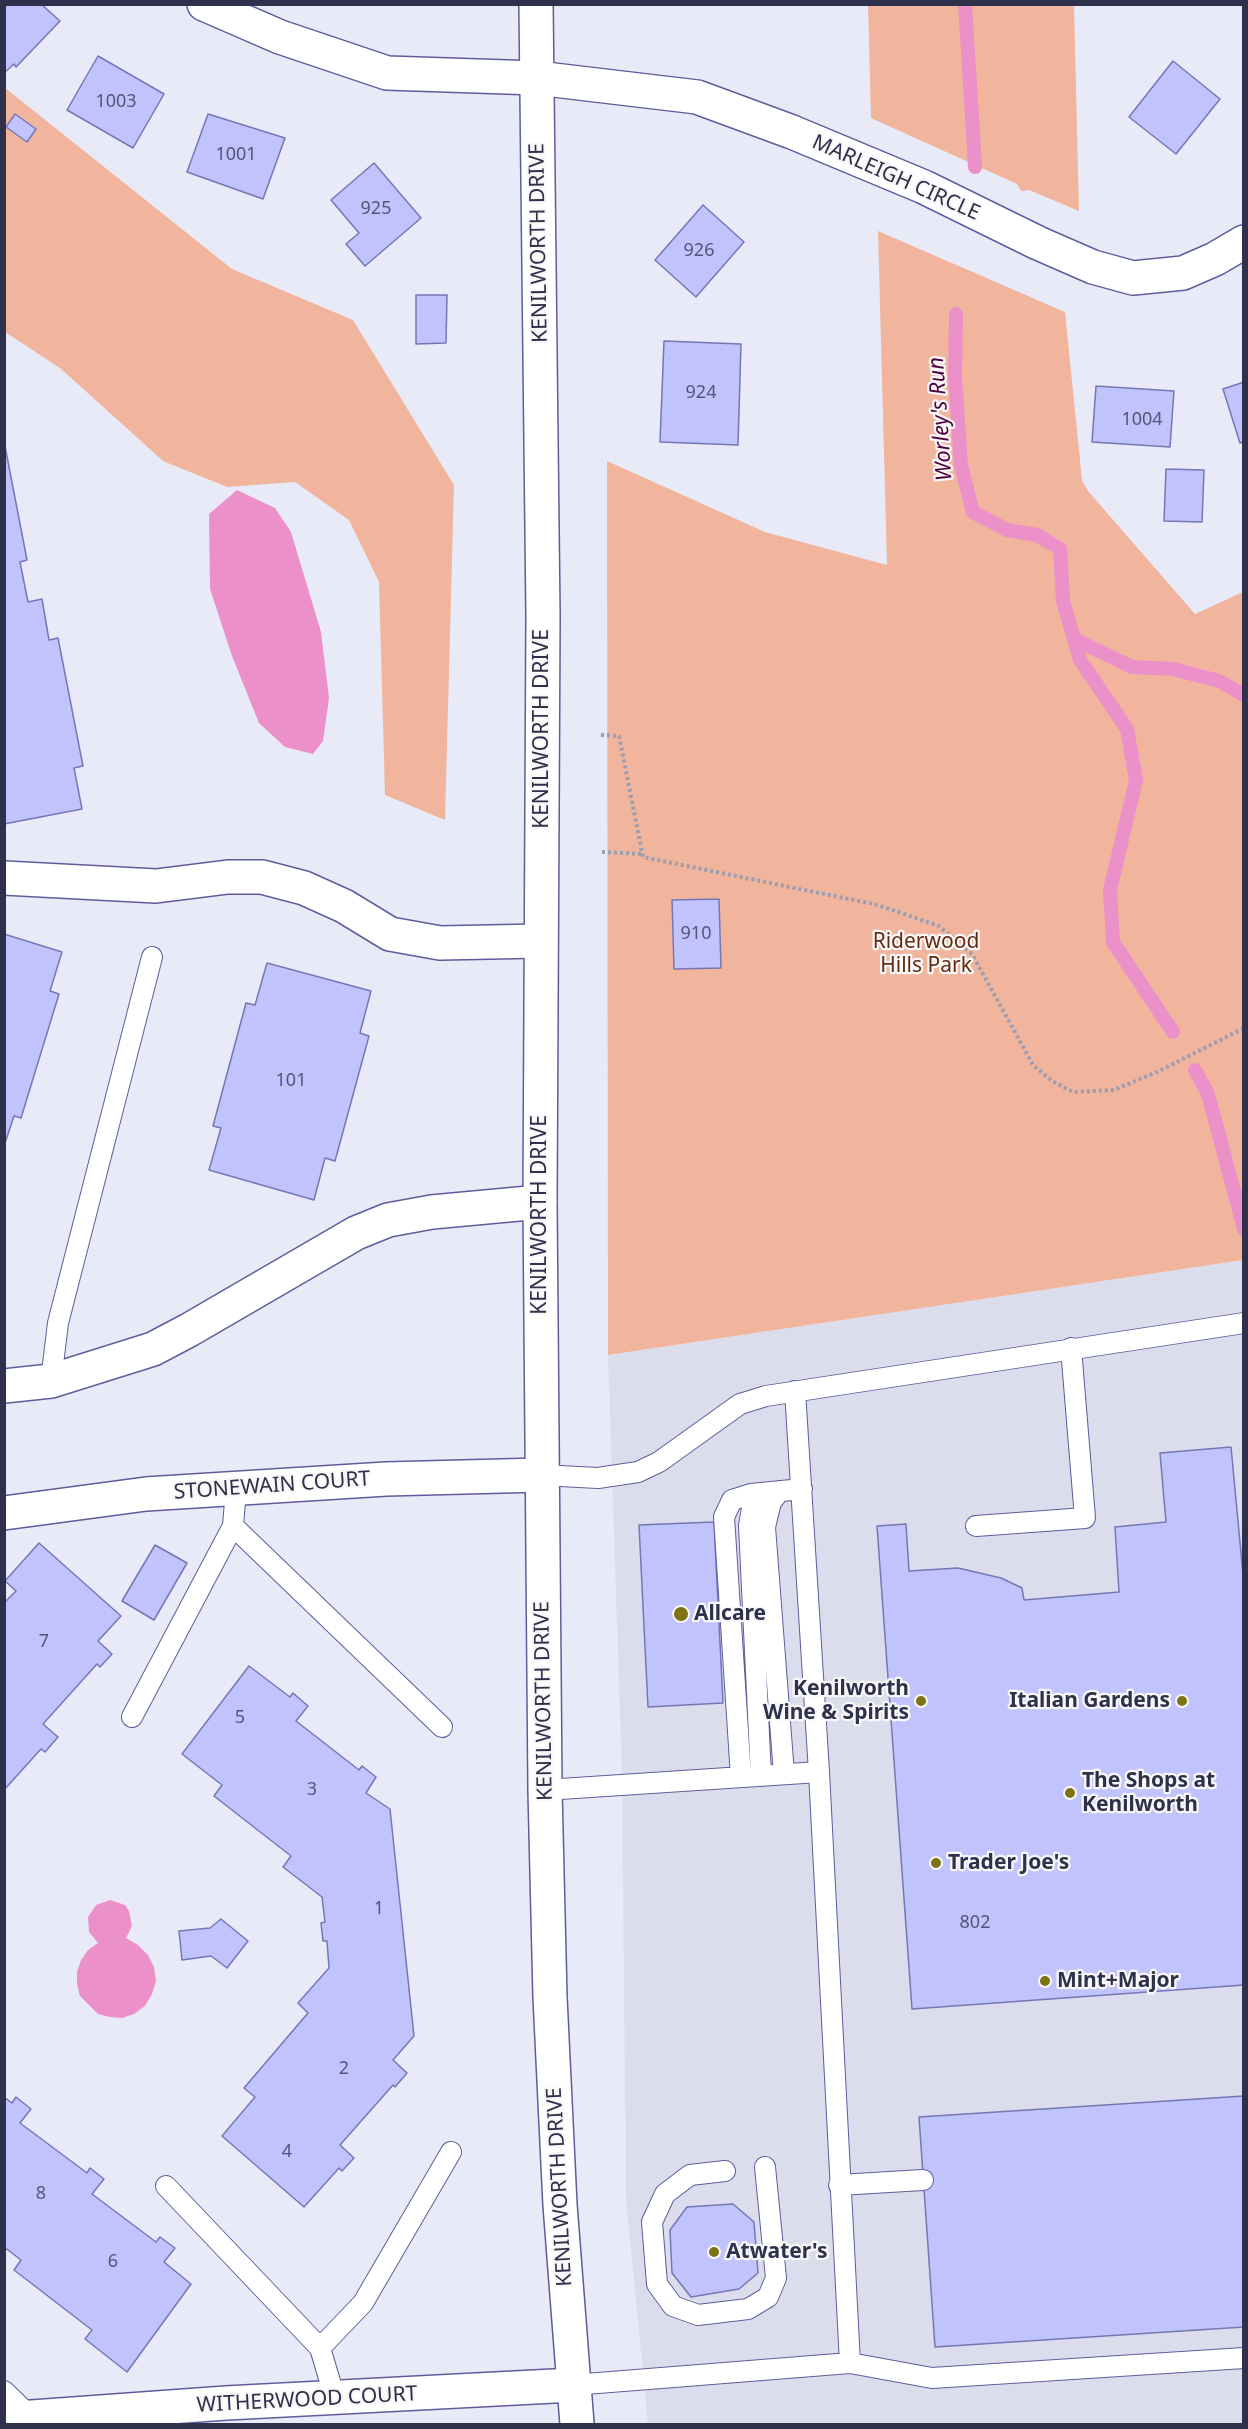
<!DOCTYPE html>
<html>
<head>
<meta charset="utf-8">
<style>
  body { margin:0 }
  #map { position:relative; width:1248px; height:2429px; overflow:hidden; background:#e9eaf8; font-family:"Noto Sans",sans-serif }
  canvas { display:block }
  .frame { position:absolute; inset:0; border:6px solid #2f304b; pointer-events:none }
</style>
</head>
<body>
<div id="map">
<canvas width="1248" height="2429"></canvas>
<div class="frame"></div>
</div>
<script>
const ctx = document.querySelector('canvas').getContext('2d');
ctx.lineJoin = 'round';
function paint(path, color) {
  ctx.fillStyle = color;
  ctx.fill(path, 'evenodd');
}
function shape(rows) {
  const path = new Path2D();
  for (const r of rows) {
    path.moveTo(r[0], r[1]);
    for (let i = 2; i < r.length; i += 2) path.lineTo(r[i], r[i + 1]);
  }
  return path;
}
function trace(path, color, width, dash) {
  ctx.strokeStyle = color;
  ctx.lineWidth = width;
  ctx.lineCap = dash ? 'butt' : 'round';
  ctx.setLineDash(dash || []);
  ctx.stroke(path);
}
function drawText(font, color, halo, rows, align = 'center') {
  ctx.font = font + ' "Noto Sans",sans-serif';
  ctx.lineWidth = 4.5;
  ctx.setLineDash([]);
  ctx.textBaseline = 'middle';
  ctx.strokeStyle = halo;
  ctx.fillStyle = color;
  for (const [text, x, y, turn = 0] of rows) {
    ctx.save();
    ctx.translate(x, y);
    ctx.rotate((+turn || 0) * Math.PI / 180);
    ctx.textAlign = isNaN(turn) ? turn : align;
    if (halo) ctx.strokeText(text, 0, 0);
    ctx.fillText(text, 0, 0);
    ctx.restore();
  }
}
paint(shape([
  [1243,1260,1243,2424,648,2424,626,2200,622,1772,608,1355]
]), '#dbdcec');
paint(shape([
  [868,5,1074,5,1079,211,1029,190,1021,191,1017,184,871,118],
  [4,87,232,269,353,320,454,485,445,820,385,795,379,582,349,520,295,482,227,487,163,461,60,368,5,332],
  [878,231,1065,312,1082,480,1088,491,1195,614,1243,592,1243,1260,608,1355,607,461,765,532,887,565]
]), '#f1b59d');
paint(shape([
  [237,490,275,508,291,532,321,632,329,698,323,741,313,754,285,747,259,723,232,656,210,589,209,514],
  [110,1900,125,1905,129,1911,132,1926,126,1938,138,1945,148,1955,154,1967,156,1981,152,1994,145,2006,134,2014,122,2018,110,2017,98,2014,80,1996,77,1984,77,1972,81,1960,88,1950,98,1943,89,1932,88,1917,96,1905]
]), '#eb90c9');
trace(shape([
  [965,4,975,167],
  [956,314,955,378,961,465,973,512,1007,530,1037,535,1060,549,1063,601,1080,660,1127,729,1136,780,1110,890,1113,942,1173,1032],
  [1074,639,1132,667,1173,669,1219,681,1244,695],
  [1195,1070,1208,1094,1244,1229]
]), '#eb90c9', 14);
const building = shape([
  [4,4,41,4,60,21,16,67,14,64,4,73,4,4],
  [98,56,164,94,133,148,67,110,98,56],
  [1173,61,1220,99,1176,154,1129,117,1173,61],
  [15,114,36,129,27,142,6,127,15,114],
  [208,114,285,138,263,199,187,172,208,114],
  [374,163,421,218,365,266,346,244,359,233,331,200,374,163],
  [703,205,744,242,696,297,655,260,703,205],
  [416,295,447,295,446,343,416,344,416,295],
  [664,341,741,344,738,445,660,442,664,341],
  [1244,382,1244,442,1240,443,1223,389,1244,382],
  [1096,386,1174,391,1170,447,1092,442,1096,386],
  [4,441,27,560,20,562,28,602,42,599,49,640,58,638,83,766,74,768,82,809,4,824,4,441],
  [1166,469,1204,470,1202,522,1164,521,1166,469],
  [719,899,721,968,674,969,672,900,719,899],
  [4,934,62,952,50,991,59,994,21,1118,14,1116,4,1146,4,934],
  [267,963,371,991,360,1033,369,1036,335,1161,325,1158,314,1200,209,1170,221,1128,213,1126,246,1003,255,1005,267,963],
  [1231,1447,1244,1585,1244,1985,912,2009,877,1526,906,1524,909,1571,958,1568,1001,1578,1022,1588,1024,1600,1119,1592,1115,1527,1166,1522,1160,1453,1231,1447],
  [714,1522,723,1703,648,1707,639,1525,714,1522],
  [39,1543,121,1616,98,1641,112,1654,100,1667,97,1664,43,1724,58,1737,45,1752,41,1749,4,1790,4,1603,16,1591,5,1581,39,1543],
  [155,1545,187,1563,154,1620,122,1601,155,1545],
  [249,1666,290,1697,293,1693,308,1706,296,1721,359,1770,362,1766,376,1777,366,1793,390,1809,414,2036,393,2060,407,2073,395,2087,393,2085,340,2145,354,2158,342,2171,339,2168,304,2207,222,2136,255,2097,244,2088,308,2013,298,2003,329,1968,327,1941,323,1941,321,1923,325,1922,322,1897,283,1867,291,1856,214,1796,222,1785,182,1754,249,1666],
  [221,1919,248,1941,227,1968,211,1956,182,1960,179,1931,210,1928,221,1919],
  [1244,2096,1244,2327,935,2347,919,2117,1244,2096],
  [4,2097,12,2103,16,2097,31,2109,20,2123,87,2173,90,2168,104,2179,92,2194,156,2242,160,2237,175,2248,164,2262,191,2284,127,2372,85,2339,92,2330,14,2270,21,2260,4,2247,4,2097],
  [733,2204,754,2222,758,2273,739,2289,691,2297,672,2273,670,2230,687,2207,733,2204]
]);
paint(building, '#c1c4fc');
trace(building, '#7576b6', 1.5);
const service = shape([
  [51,1381,58,1323,152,957],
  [795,1391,819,1772,850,2363],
  [541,1475,598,1478,638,1472,659,1462,740,1404,766,1396,1244,1323],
  [236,1489,233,1526,442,1727],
  [780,1491,771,1502,765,1527,784,1774],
  [760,1494,753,1502,749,1526,761,1776],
  [976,1526,1085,1518,1071,1348],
  [132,1717,233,1526],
  [741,1777,724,1517,732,1500,751,1494,802,1489],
  [545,1790,819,1772],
  [725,2171,690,2175,665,2194,652,2222,657,2284,673,2306,698,2315,748,2309,768,2297,776,2278,765,2167],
  [839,2185,923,2180],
  [166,2186,320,2348,335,2398],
  [320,2348,363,2303,451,2152],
  [573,2385,850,2363,932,2378,1244,2358],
  [4,2391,31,2417]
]);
const minor = shape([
  [204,4,280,37,387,73,537,78,697,97,792,132,924,187,1038,243,1093,267,1133,278,1183,273,1215,259,1244,242],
  [4,878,156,886,228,877,262,877,304,888,344,906,390,934,440,943,540,941],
  [4,1386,51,1381,153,1349,189,1330,356,1233,388,1220,432,1212,540,1202],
  [4,1513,146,1494,386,1479,541,1475],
  [4,2419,226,2403,573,2385]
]);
const tertiary = shape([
  [536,4,543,616,540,1202,545,1790,550,1997,560,2205,577,2424]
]);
trace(service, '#5d5d9b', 22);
trace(minor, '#5d5d9b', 36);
trace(tertiary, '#5d5d9b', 36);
trace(shape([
  [601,735,619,736,643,857,878,905,939,926,972,954,1033,1065,1052,1081,1073,1092,1114,1090,1157,1072,1244,1028],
  [602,852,643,854]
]), '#9c9db1', 4, [3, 3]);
trace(service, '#fff', 20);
trace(minor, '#fff', 33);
trace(tertiary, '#fff', 33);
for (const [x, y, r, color] of [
  [681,1614,8,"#7d7214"],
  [921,1701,6,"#7d7214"],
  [1182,1701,6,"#7d7214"],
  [1070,1793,6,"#7d7214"],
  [936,1863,6,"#7d7214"],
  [1045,1981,6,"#7d7214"],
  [714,2252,6,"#7d7214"]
]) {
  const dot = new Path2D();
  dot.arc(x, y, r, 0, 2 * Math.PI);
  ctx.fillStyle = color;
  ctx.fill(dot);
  trace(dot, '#f8f8f8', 2);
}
drawText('18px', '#545577', null, [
  ["1003",116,102],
  ["1001",236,155],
  ["925",376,209],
  ["926",699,251],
  ["924",701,393],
  ["1004",1142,420],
  ["910",696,934],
  ["101",291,1081],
  ["7",44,1642],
  ["5",240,1718],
  ["3",312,1790],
  ["1",379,1909],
  ["802",975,1923],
  ["2",344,2069],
  ["4",287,2152],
  ["8",41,2194],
  ["6",113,2262]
]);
drawText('21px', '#2f304b', '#f8f8f8', [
  ["MARLEIGH CIRCLE",896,178,24],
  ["KENILWORTH DRIVE",539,243,-91],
  ["KENILWORTH DRIVE",542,729,-90],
  ["KENILWORTH DRIVE",540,1215,-90],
  ["STONEWAIN COURT",272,1486,-4],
  ["KENILWORTH DRIVE",544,1701,-91],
  ["KENILWORTH DRIVE",560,2187,-93],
  ["WITHERWOOD COURT",307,2400,-3]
]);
drawText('21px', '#672a0f', '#f8f8f8', [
  ["Riderwood",926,942],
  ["Hills Park",926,966]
]);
drawText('bold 21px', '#2f304b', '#f8f8f8', [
  ["Allcare",694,1614],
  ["Kenilworth",909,1689,"right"],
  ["Wine & Spirits",909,1713,"right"],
  ["Italian Gardens",1170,1701,"right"],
  ["The Shops at",1082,1781],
  ["Kenilworth",1082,1805],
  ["Trader Joe's",948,1863],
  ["Mint+Major",1057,1981],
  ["Atwater's",726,2252]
], 'left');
drawText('italic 22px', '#51003c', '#f8f8f8', [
  ["Worley's Run",941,419,-94]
]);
</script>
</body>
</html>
